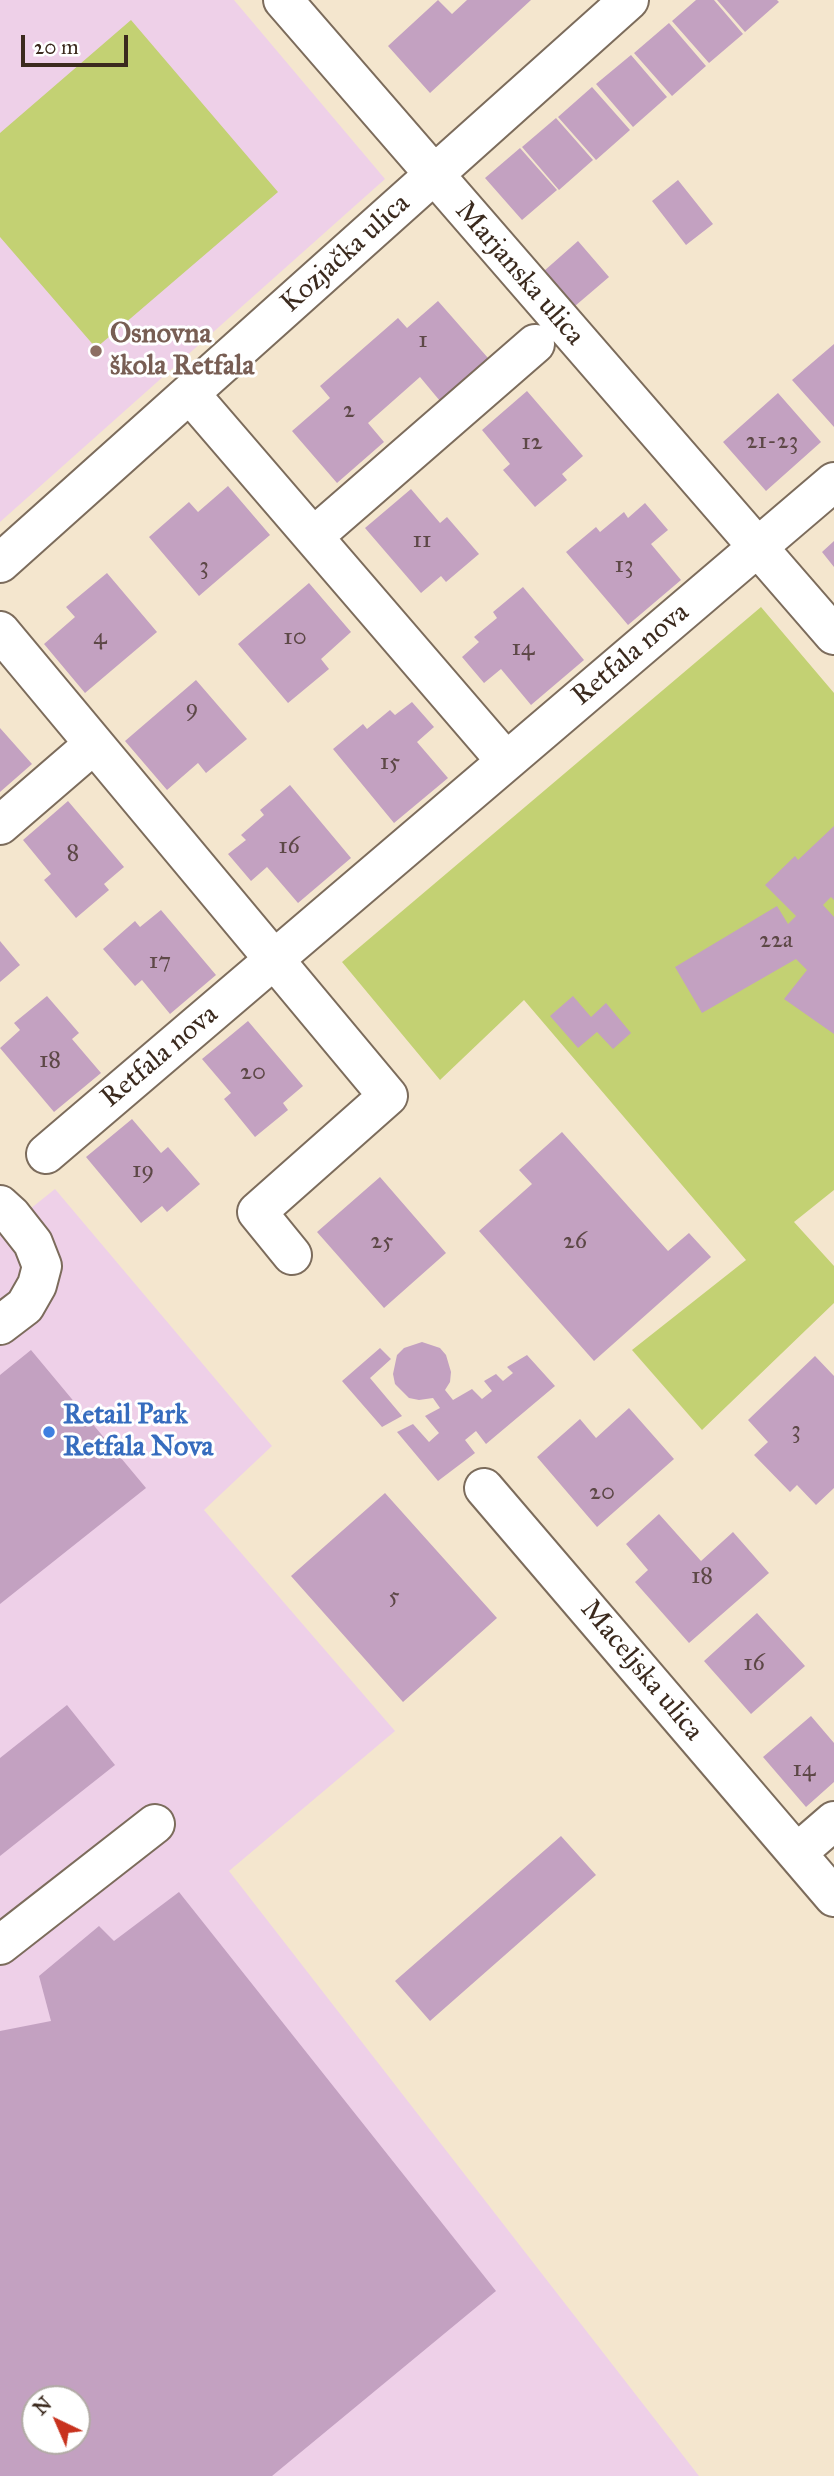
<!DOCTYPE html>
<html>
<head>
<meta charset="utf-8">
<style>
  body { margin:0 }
  #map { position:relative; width:834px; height:2476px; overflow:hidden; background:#f4e6ce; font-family:"IM FELL Great Primer",serif }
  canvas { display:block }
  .north { position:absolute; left:21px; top:2385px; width:70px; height:70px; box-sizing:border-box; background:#fff; border:2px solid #b1aaa5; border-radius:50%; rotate:316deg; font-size:19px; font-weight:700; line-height:28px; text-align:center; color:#3b2a1e }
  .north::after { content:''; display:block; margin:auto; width:24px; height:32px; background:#c8321e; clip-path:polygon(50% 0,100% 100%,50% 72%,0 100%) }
  .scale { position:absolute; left:21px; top:35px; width:107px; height:32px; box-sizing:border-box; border:4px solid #3b2a1e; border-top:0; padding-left:9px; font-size:21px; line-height:24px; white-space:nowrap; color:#3b2a1e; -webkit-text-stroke:5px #fff; paint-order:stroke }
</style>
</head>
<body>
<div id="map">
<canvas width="834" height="2476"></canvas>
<div class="north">N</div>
<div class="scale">20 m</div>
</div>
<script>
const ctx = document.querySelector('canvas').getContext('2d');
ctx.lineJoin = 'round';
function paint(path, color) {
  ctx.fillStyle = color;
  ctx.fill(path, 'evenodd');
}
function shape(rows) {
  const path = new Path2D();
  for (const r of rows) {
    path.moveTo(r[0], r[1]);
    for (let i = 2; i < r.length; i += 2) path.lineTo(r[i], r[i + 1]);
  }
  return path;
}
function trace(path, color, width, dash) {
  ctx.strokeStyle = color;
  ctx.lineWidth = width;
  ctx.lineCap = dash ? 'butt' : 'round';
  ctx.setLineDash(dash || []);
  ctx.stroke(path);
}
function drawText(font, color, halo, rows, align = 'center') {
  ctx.font = font + ' "IM FELL Great Primer",serif';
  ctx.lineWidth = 6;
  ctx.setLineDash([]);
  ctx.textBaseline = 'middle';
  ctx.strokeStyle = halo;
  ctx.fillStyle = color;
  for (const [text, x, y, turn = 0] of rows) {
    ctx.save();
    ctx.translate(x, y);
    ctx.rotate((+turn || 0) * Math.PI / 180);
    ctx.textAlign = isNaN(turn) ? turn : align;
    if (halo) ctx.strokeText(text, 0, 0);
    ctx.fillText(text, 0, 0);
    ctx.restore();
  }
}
paint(shape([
  [0,0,234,0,385,179,0,522],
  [55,1189,272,1446,204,1510,395,1731,229,1871,699,2476,0,2476,0,1233],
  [35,2399,77,2399,77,2441,35,2441]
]), '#eed0e8');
paint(shape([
  [131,20,278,192,96,348,0,237,0,133],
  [761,607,834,693,834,1190,794,1222,834,1266,834,1303,702,1430,632,1350,746,1260,524,1000,440,1080,342,962]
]), '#c3d173');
paint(shape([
  [438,0,452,14,467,0,531,0,430,93,388,46],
  [696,0,714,0,743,34,709,63,672,21],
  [717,0,777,0,779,2,745,32],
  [669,23,706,66,672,96,634,53],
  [631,55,667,97,633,127,596,84],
  [592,87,630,130,596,160,558,117],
  [556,118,593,160,559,190,522,147],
  [520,148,557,190,522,220,485,178],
  [678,180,713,224,686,245,652,201],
  [578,241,609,277,575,306,544,271],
  [438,301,488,358,440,401,420,377,368,423,384,442,337,483,292,431,330,398,320,386,398,318,407,328],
  [834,344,834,427,792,380],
  [527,391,583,456,562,474,567,480,535,507,503,470,510,464,482,430],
  [778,393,821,442,766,491,723,442],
  [228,486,270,535,199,596,149,537,189,502,198,512],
  [411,489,440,523,447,517,479,554,446,582,441,576,421,593,365,528],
  [645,503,668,530,651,544,681,580,628,625,566,552,596,527,600,532,624,512,628,518],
  [834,541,834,567,822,552],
  [107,573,157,632,85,693,44,644,75,617,66,607],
  [309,583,351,632,321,659,329,669,288,703,238,644],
  [523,587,584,660,531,705,501,669,484,683,462,657,479,642,474,637,497,618,493,612],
  [196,680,247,739,206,773,198,763,167,790,125,741],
  [412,702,434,727,417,742,448,778,394,823,333,749,363,724,367,729,390,710,395,715],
  [0,728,32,764,0,792],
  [290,785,351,858,298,903,267,867,251,881,228,854,246,840,241,835,264,815,260,810],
  [68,801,124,867,104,884,109,890,76,918,44,880,51,874,23,840],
  [834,826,834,900,831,897,823,905,834,917,834,1034,784,999,807,970,796,959,702,1013,675,967,777,906,788,924,796,916,765,885,795,856,798,860],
  [161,910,216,975,170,1014,142,980,135,986,103,949,135,921,140,927],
  [0,941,20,965,0,982],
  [47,996,79,1033,72,1039,101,1073,54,1112,0,1048,20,1030,14,1023],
  [573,996,591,1017,606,1003,631,1033,613,1049,597,1032,578,1048,550,1016],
  [248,1021,303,1086,283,1103,288,1110,255,1137,224,1099,231,1093,202,1059],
  [132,1119,161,1153,168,1147,200,1184,167,1212,162,1206,141,1223,86,1157],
  [562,1132,668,1251,689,1233,711,1257,594,1361,479,1231,532,1184,519,1170],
  [380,1177,446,1253,384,1308,317,1232],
  [422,1342,440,1348,446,1355,451,1372,450,1382,445,1390,453,1400,472,1389,482,1399,492,1391,484,1381,496,1374,503,1381,513,1373,507,1367,527,1355,555,1386,486,1444,476,1431,465,1440,475,1453,438,1481,397,1432,413,1424,429,1442,439,1433,425,1416,440,1408,433,1398,419,1400,409,1398,395,1384,393,1374,397,1355,404,1348],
  [380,1348,391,1359,370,1378,402,1416,382,1427,342,1381],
  [31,1350,146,1488,0,1604,0,1375],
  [815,1356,834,1376,834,1488,816,1505,797,1485,790,1492,754,1455,768,1442,748,1420],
  [629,1408,674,1459,597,1527,537,1457,580,1419,596,1438],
  [385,1493,497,1618,403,1702,291,1576],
  [659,1514,701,1561,733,1532,769,1573,689,1643,635,1582,648,1570,626,1544],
  [757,1613,805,1666,751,1714,704,1661],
  [67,1705,115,1765,0,1856,0,1758],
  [811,1716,834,1743,834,1782,806,1807,763,1757],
  [561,1836,596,1875,430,2021,395,1981],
  [179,1892,496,2291,272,2476,0,2476,0,2031,51,2021,39,1976,99,1926,114,1941],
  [35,2399,77,2399,77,2441,35,2441]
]), '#c3a1c1');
const minor = shape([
  [283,0,834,635],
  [190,394,506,761],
  [313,537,535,344],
  [0,563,629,0],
  [0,631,388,1096,257,1212,292,1255],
  [0,825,94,744],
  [46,1154,834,482],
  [0,1205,11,1215,33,1243,42,1266,37,1285,25,1306,0,1325],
  [484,1488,834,1897],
  [797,1853,834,1821],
  [0,1945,155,1824]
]);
trace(minor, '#7c6c5c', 42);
trace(minor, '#fff', 38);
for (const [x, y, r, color] of [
  [96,351,7,"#8d6e63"],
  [49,1432,7,"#3f7fe0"]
]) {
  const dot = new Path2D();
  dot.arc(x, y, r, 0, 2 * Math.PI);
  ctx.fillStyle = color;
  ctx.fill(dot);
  trace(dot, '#fff', 2.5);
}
drawText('24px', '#5d4847', null, [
  ["1",423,341],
  ["2",349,411],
  ["21-23",772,442],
  ["12",532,443],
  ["11",422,541],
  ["13",624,566],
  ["3",204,567],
  ["4",100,638],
  ["10",295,638],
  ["14",523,649],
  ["9",192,709],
  ["15",390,763],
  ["16",289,847],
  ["8",73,854],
  ["22a",776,941],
  ["17",160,962],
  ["18",50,1061],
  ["20",253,1073],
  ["19",143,1171],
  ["25",382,1242],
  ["26",575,1242],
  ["3",796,1431],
  ["20",602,1493],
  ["18",702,1577],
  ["5",394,1597],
  ["16",754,1664],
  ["14",804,1770]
]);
drawText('28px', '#3b2a1e', '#fff', [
  ["Kozjačka ulica",346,254,-42],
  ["Marjanska ulica",519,274,49],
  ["Retfala nova",631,655,-40],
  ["Retfala nova",160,1057,-40],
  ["Maceljska ulica",641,1671,50]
]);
drawText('bold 28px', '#785e54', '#fff', [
  ["Osnovna",110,335],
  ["škola Retfala",110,367]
], 'left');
drawText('bold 28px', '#366cbe', '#fff', [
  ["Retail Park",63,1416],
  ["Retfala Nova",63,1448]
], 'left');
</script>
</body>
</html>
